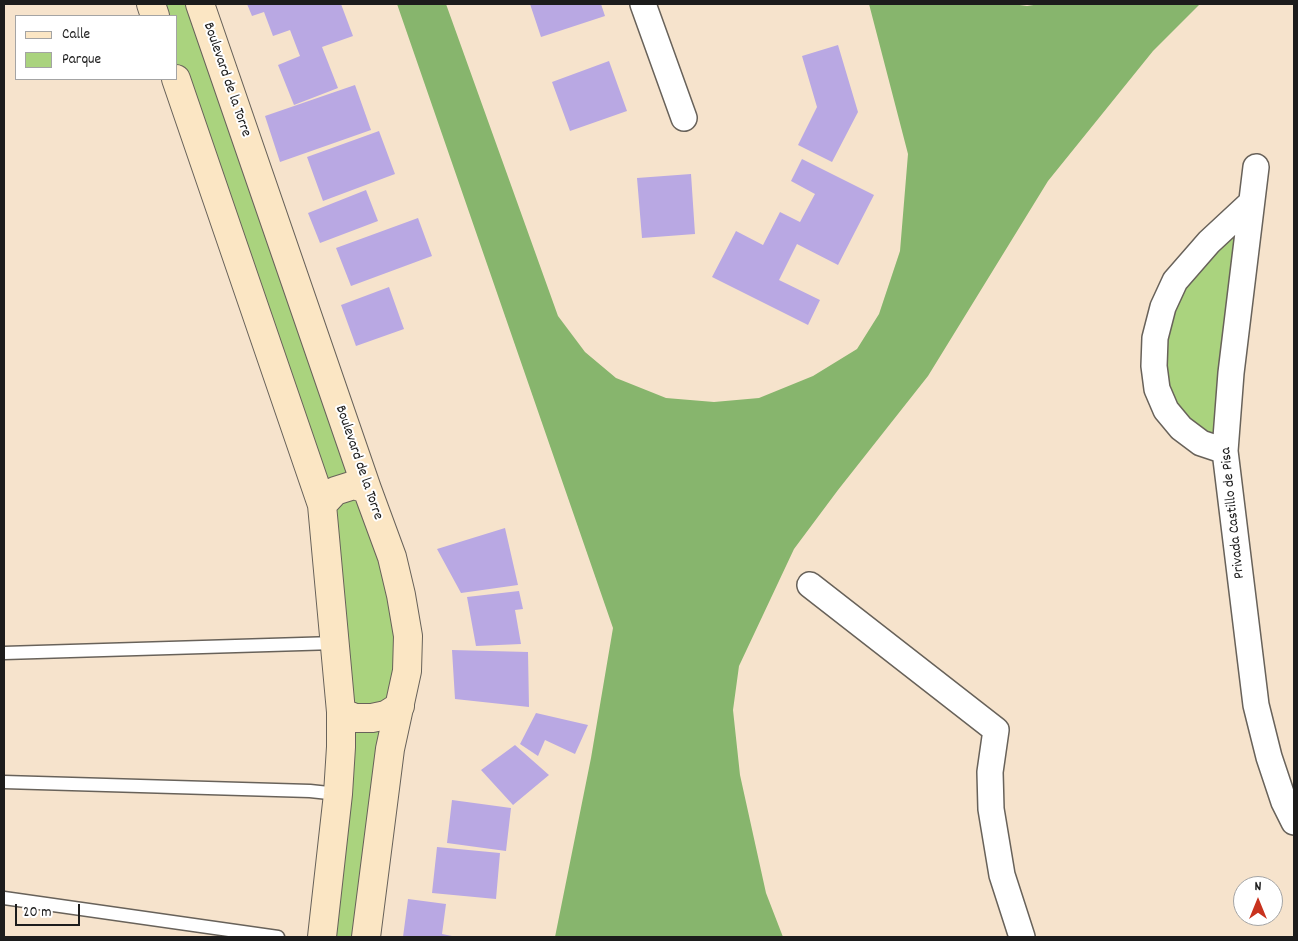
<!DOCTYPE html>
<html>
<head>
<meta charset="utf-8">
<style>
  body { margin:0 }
  #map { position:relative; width:1298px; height:941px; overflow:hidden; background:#f6e3cc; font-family:Dekko,sans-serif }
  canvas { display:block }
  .frame { position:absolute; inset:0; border:5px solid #1c1c1c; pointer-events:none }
  .legend { position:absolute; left:15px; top:15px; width:162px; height:65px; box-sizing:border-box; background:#fff; border:1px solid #a4a4a4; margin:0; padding:6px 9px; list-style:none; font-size:15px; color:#1c1c1c }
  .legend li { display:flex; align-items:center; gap:10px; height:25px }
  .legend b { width:25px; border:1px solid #a4a4a4 }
  .north { position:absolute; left:1233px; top:876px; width:50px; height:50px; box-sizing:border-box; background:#fff; border:1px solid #a4a4a4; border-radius:50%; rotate:0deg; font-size:14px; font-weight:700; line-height:20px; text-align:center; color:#1c1c1c }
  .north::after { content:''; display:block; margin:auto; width:18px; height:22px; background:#c8321e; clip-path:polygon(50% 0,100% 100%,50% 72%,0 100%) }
  .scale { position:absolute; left:15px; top:904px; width:65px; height:22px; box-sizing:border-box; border:2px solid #1c1c1c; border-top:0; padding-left:6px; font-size:15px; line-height:18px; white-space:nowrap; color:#1c1c1c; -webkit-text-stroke:4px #fff; paint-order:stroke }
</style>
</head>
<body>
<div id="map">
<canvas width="1298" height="941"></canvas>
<div class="frame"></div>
<ul class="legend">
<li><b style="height:6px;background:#fbe6c4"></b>Calle</li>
<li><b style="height:14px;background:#aad37e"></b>Parque</li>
</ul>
<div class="north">N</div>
<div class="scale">20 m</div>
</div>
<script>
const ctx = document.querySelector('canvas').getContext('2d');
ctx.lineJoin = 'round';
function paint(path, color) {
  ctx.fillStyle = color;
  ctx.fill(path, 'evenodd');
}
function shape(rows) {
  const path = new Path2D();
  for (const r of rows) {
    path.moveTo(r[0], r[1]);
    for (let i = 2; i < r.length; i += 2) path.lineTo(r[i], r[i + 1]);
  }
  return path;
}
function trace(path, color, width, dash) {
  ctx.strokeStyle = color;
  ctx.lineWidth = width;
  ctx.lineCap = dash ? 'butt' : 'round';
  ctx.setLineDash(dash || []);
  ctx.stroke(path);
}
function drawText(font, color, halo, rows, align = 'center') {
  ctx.font = font + ' Dekko,sans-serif';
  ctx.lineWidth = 4;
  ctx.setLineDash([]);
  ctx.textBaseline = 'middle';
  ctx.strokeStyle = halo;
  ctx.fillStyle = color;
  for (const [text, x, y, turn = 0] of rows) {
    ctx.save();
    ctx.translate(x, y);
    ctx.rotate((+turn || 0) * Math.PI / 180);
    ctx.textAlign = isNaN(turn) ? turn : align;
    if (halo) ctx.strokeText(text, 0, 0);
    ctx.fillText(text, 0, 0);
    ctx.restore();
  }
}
paint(shape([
  [151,4,200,4,401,595,366,937,322,937,338,794,327,556,176,79,176,16,155,16],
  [1251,203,1225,451,1201,443,1157,389,1163,307]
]), '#aad37e');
paint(shape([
  [397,4,446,4,558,316,585,352,616,378,666,398,714,402,759,398,813,376,857,349,879,314,900,251,908,154,869,4,1012,4,1027,6,1040,4,1200,4,1153,51,1048,181,928,376,838,490,794,549,739,666,733,710,740,775,766,893,783,937,555,937,591,758,613,628]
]), '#87b56d');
paint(shape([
  [247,4,341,4,353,36,322,47,338,88,294,105,278,65,300,56,290,30,273,36,264,12,252,16],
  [530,4,601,4,605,16,541,37],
  [838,45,858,112,832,162,798,145,817,107,802,56],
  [609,61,627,111,570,131,552,82],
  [355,85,371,130,280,162,265,116],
  [379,131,395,174,323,201,307,157],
  [802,159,874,195,838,265,797,244,779,280,820,300,808,325,712,277,736,231,763,245,780,212,800,222,815,194,791,181],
  [691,174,695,234,642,238,637,178],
  [366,190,378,221,320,243,308,213],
  [418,218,432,256,351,286,336,248],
  [389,287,404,329,356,346,341,305],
  [505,528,518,585,461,593,437,549],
  [519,591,523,609,515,610,521,644,476,646,467,597],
  [452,650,528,652,529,707,455,699],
  [536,713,588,725,575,754,545,740,538,756,520,744],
  [515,745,549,775,513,805,481,770],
  [452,800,511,808,506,851,447,843],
  [437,847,500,853,496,899,432,893],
  [408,899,446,904,442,934,457,937,403,937]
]), '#b9a8e3');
const lane = shape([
  [4,653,335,643],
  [4,782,310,791,338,794],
  [4,898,278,937]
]);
const street = shape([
  [643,4,684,118],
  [1256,167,1231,373,1225,451,1256,705,1269,757,1284,802,1294,822],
  [1225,451,1201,443,1181,428,1166,410,1157,389,1154,366,1155,338,1163,307,1175,281,1209,242,1251,203],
  [810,585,996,730,990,772,991,809,1002,875,1022,937]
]);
const secondary = shape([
  [151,4,155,16],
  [200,4,367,489,392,557,401,595,408,636,407,671,390,749,366,937],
  [176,79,322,505,341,712,341,747,338,794,322,937],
  [322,505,335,491,354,485,367,489],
  [341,712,355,718,372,718,386,715,400,706]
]);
trace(lane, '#68625a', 15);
trace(street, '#68625a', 28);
trace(secondary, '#68625a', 30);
trace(lane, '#fff', 12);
trace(street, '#fff', 25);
trace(secondary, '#fbe6c4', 28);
drawText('15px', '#1c1c1c', '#fff', [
  ["Boulevard de la Torre",226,80,71],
  ["Boulevard de la Torre",358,463,71],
  ["Privada Castillo de Pisa",1234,513,-96]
]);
</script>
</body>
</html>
